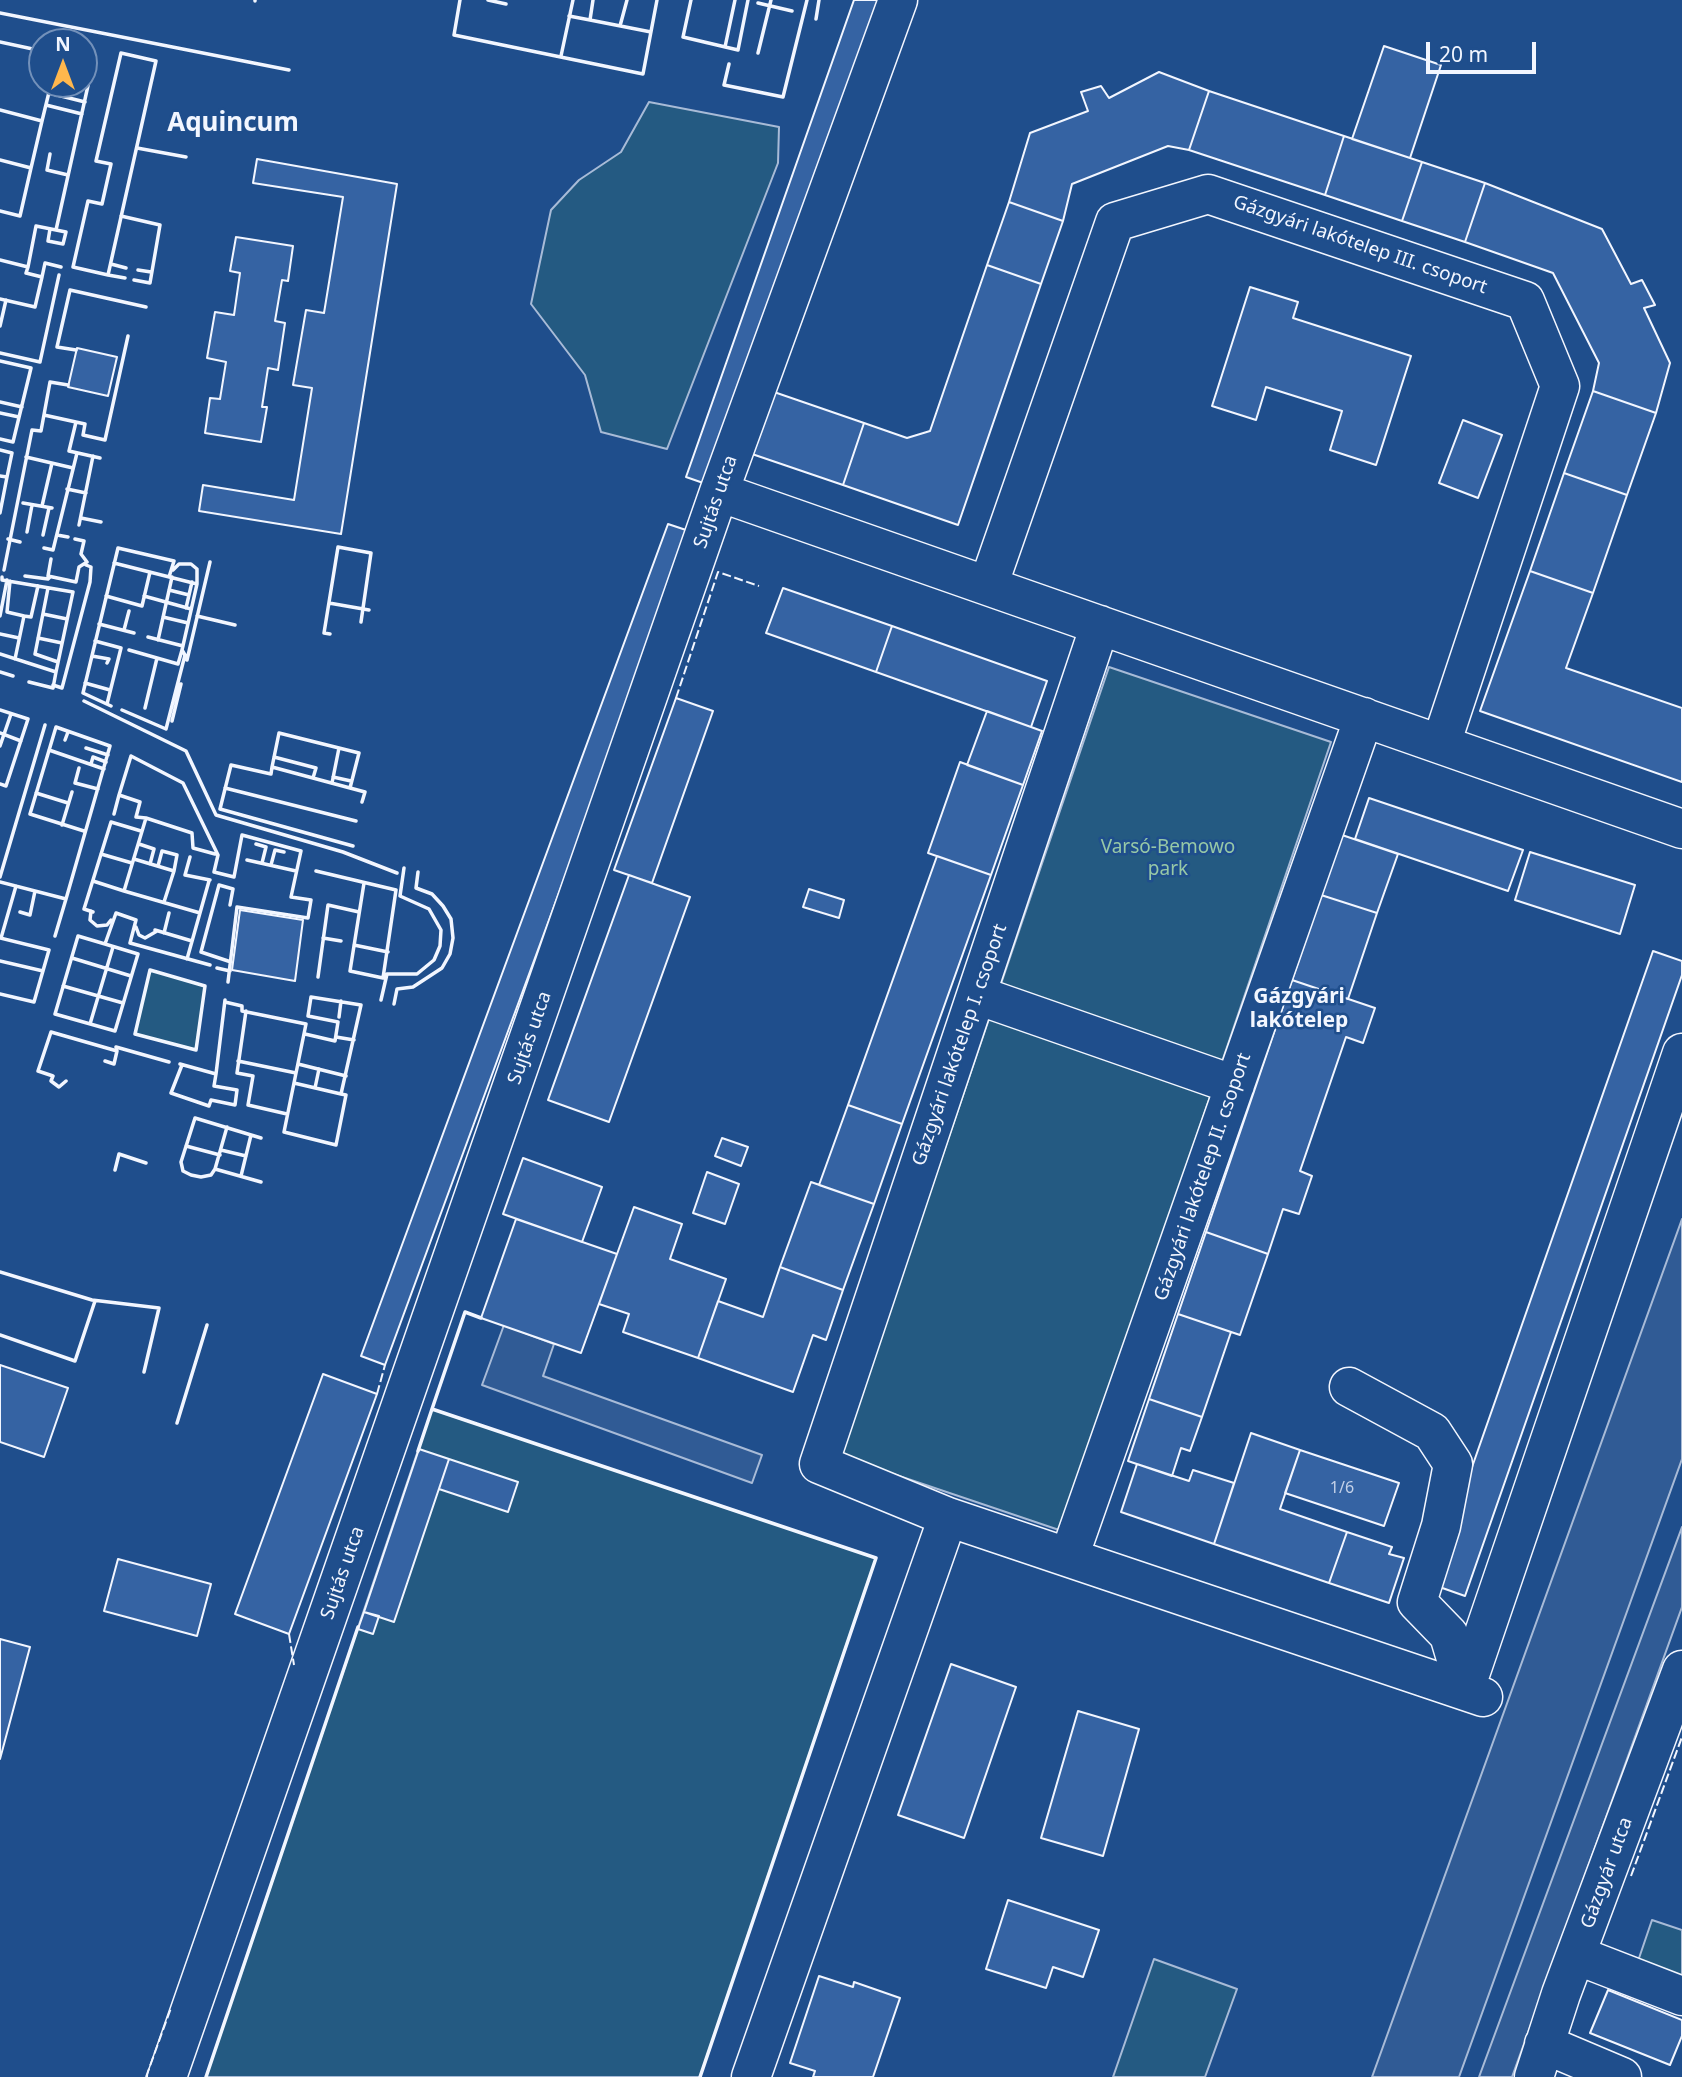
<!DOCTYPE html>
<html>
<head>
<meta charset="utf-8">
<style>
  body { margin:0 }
  #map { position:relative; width:1682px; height:2077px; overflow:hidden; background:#1f4e8c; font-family:"Noto Sans",sans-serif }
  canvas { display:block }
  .north { position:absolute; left:28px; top:28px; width:70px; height:70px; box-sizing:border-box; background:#1f4e8c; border:2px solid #7391ba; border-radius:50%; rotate:0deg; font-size:19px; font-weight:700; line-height:28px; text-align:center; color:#f2f6ff }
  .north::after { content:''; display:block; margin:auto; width:24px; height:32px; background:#ffb74d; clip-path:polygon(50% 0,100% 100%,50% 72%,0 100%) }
  .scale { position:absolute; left:1426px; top:42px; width:110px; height:32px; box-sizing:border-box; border:4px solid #f2f6ff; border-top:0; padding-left:9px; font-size:21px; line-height:24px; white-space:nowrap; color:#f2f6ff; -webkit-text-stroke:5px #1f4e8c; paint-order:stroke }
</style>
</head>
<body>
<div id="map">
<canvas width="1682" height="2077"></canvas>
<div class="north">N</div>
<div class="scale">20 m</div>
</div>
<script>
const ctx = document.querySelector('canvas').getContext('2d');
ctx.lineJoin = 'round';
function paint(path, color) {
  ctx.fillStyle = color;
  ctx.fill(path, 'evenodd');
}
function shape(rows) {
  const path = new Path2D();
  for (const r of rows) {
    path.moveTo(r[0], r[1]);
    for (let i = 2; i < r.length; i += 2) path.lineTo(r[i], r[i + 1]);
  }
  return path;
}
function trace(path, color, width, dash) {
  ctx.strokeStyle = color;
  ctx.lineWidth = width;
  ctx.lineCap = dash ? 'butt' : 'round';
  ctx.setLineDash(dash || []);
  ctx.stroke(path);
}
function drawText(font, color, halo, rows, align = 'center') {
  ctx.font = font + ' "Noto Sans",sans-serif';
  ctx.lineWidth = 5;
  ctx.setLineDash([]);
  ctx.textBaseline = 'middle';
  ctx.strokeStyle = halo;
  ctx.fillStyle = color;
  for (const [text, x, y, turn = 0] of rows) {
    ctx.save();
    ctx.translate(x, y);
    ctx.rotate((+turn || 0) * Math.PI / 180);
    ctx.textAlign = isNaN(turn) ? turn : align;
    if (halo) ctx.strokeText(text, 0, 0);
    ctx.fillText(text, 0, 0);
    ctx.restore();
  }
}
const green = shape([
  [649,102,779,127,778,163,667,449,601,432,585,375,531,304,551,210,579,180,621,152,649,102],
  [1109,667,1331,742,1062,1531,840,1456,1109,667],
  [150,970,205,986,196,1050,135,1034,150,970],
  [432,1409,876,1558,700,2077,206,2077,432,1409],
  [1652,1920,1682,1930,1682,1979,1637,1964,1652,1920],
  [1154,1959,1237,1989,1205,2077,1113,2077,1154,1959]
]);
paint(green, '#245a82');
trace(green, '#a8bbd7', 2);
const parking = shape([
  [1682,1219,1682,1459,1459,2077,1372,2077,1682,1219],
  [504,1325,554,1344,543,1376,762,1455,752,1483,482,1385,504,1325],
  [1682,1527,1682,1607,1512,2077,1479,2077,1682,1527]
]);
paint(parking, '#305b95');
trace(parking, '#a8bbd7', 2);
const building = shape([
  [854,0,880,0,709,485,686,477,854,0],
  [1384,46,1441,65,1410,158,1352,139,1384,46],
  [1159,72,1209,91,1189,150,1168,146,1072,184,1063,221,1009,202,1030,133,1088,111,1081,92,1101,86,1109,98,1159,72],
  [1209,91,1344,136,1325,195,1189,150,1209,91],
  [1344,136,1422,162,1402,221,1325,195,1344,136],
  [257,159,397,184,341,534,199,511,203,485,294,500,312,388,293,385,306,310,324,313,343,197,253,183,257,159],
  [1422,162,1485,183,1465,242,1402,221,1422,162],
  [1485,183,1602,229,1631,284,1642,280,1655,305,1644,308,1670,363,1656,413,1593,391,1599,363,1553,273,1465,242,1485,183],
  [1009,202,1063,221,1041,284,987,265,1009,202],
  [236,237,293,246,288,281,282,280,275,321,285,323,278,370,268,368,262,407,267,407,261,442,205,433,210,398,220,399,226,362,207,358,215,312,234,315,240,273,230,271,236,237],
  [987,265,1041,284,958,525,843,485,864,423,907,438,930,431,987,265],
  [1250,287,1298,302,1293,318,1411,356,1376,465,1330,450,1342,411,1266,387,1256,420,1212,406,1250,287],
  [77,348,117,357,108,396,68,387,77,348],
  [1593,391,1656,413,1627,495,1564,473,1593,391],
  [774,392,864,423,843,485,752,454,774,392],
  [1463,420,1502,435,1478,498,1439,483,1463,420],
  [1564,473,1627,495,1593,593,1530,571,1564,473],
  [668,524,692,532,385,1365,361,1356,668,524],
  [1530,571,1593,593,1566,668,1682,708,1682,782,1480,711,1530,571],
  [783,588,892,626,876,672,766,633,783,588],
  [892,626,1047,681,1031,727,876,672,892,626],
  [676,698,713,711,652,883,614,870,676,698],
  [987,711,1042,731,1023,785,967,765,987,711],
  [960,762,1023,785,991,875,928,853,960,762],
  [1369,798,1523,850,1508,891,1355,839,1369,798],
  [1342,835,1398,854,1377,913,1321,895,1342,835],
  [1530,852,1635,885,1620,934,1515,900,1530,852],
  [937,856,991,875,902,1124,848,1105,937,856],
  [629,875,690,897,609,1122,548,1100,629,875],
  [809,889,844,900,839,918,803,907,809,889],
  [1321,895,1377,913,1348,999,1292,980,1321,895],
  [240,910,303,920,295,981,232,970,240,910],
  [1653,951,1682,961,1682,975,1465,1596,1431,1584,1653,951],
  [1292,980,1375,1008,1363,1043,1346,1037,1300,1171,1312,1176,1299,1214,1283,1209,1268,1254,1206,1232,1292,980],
  [848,1105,902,1124,874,1204,819,1185,848,1105],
  [722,1138,748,1147,741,1166,715,1156,722,1138],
  [523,1158,602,1187,582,1242,503,1214,523,1158],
  [707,1172,739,1184,725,1224,693,1213,707,1172],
  [811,1182,874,1204,843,1290,780,1267,811,1182],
  [634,1207,682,1224,670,1259,726,1279,698,1358,623,1332,629,1314,599,1304,634,1207],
  [516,1219,617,1254,581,1353,481,1318,516,1219],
  [1206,1232,1268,1254,1240,1335,1178,1314,1206,1232],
  [780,1267,843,1290,826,1340,813,1335,793,1392,698,1358,718,1301,763,1317,780,1267],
  [1178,1314,1231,1332,1202,1417,1149,1399,1178,1314],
  [0,1365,68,1388,44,1457,0,1442,0,1365],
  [323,1374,377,1394,289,1634,235,1614,323,1374],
  [1149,1399,1202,1417,1190,1451,1181,1448,1172,1476,1128,1461,1149,1399],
  [1251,1433,1300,1450,1280,1509,1347,1532,1329,1583,1214,1544,1251,1433],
  [419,1449,449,1459,394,1622,364,1612,419,1449],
  [1300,1450,1399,1483,1384,1526,1285,1493,1300,1450],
  [449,1459,518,1482,508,1512,439,1489,449,1459],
  [1137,1464,1189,1481,1193,1470,1234,1483,1214,1544,1121,1512,1137,1464],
  [1347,1532,1392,1547,1389,1554,1404,1558,1389,1603,1329,1583,1347,1532],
  [118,1559,211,1584,197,1636,104,1611,118,1559],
  [364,1612,379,1616,373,1634,358,1629,364,1612],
  [0,1639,30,1647,0,1759,0,1639],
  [951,1664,1016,1687,964,1838,898,1815,951,1664],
  [1078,1711,1139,1729,1103,1856,1041,1838,1078,1711],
  [1008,1900,1099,1930,1083,1977,1053,1967,1046,1988,986,1969,1008,1900],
  [819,1976,853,1987,854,1982,900,1998,873,2077,813,2077,815,2071,790,2063,819,1976],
  [1608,1990,1682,2020,1682,2036,1670,2065,1590,2033,1608,1990]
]);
paint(building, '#3563a3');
trace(building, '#f2f6ff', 2);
const minor = shape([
  [719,492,1682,829],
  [988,586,1115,222,1208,194,1525,301,1560,386,1441,744],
  [1100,625,819,1464,948,1517,1483,1697],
  [977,995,1235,1085],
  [1349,1387,1432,1432,1453,1464,1441,1526,1417,1602,1449,1635,1465,1689],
  [1069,1557,1364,717],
  [1465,1689,1682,1053],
  [1576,1955,1682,1996],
  [1544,2044,1622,2077],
  [167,2077,719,492,898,0],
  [751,2077,948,1517],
  [1534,2077,1561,1994,1682,1670]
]);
trace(minor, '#f2f6ff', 41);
trace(minor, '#1f4e8c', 38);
trace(shape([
  [676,698,718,572,759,586],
  [377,1394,385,1365],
  [289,1634,294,1665],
  [1631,1876,1682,1737],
  [146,2077,171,2008]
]), '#f2f6ff', 2, [9, 3.5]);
trace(shape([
  [460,0,454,35,643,74,657,0],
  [488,0,506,4],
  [691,0,683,37,738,50,748,0],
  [255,1,255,0],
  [758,3,792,11],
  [0,13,289,70],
  [569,16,590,20,593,0],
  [816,19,819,0],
  [590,20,651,32],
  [620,26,627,0],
  [0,42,42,51],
  [725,47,735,0],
  [121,53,156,61,108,275,73,267,88,201,102,204,111,164,96,161,121,53],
  [758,53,771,0],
  [561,56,573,0],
  [729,64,724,85,783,97,807,0],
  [49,93,85,102],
  [46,105,82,114],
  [0,110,42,121,31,168,0,160],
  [42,121,51,84],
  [137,148,186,157],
  [50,154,47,170,68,175],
  [0,211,20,216,31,168],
  [121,216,160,225,150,283,134,280],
  [56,230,93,63,84,61],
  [0,260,28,267,26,273,42,277,35,307,0,299],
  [111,264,126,268],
  [28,267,36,226,66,232,63,244,48,241,50,229],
  [138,270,151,272],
  [108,275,125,278],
  [42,277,45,263,61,267],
  [0,326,6,300],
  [76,350,57,347,70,290,146,307],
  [0,353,40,362,59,275],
  [0,361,31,368,13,442,0,439],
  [0,402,22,407],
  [0,413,19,417],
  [44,415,85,424,83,435,105,440,128,336],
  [76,422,69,451,100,458],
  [0,450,12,453,7,477,0,476],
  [26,457,73,468],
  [67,489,86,493],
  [23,503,52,508],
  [42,506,52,463],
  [0,513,7,477],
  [81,518,101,522],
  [79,525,93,456],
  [27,532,32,505],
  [43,535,49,508],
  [57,535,68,537],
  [8,539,20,542],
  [44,548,53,550,77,453],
  [51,559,48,576,76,582,79,567,87,562,81,554,84,541,75,539],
  [114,563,197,584,182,650,185,655,166,729,122,710],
  [4,570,32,430,41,431,50,382,68,385],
  [173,570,179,564,191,564,197,569,197,584],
  [25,576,48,579,50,577],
  [10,581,7,612,24,616],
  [48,588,35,654,58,662],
  [169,590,189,595],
  [106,596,142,606,150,572],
  [144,596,191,609],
  [329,603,369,610],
  [186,608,192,582],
  [43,614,67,619],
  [0,616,7,580],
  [197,616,235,625],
  [163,617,188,623],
  [99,624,134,633],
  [124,630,129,611],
  [0,634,19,638],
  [330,634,324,633,338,547,371,553,361,622],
  [148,637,183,646],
  [38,638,62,643],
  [158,640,172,577],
  [95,641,121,648,107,704],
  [129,650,178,664,182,650],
  [0,654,56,672,73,592,2,580,2,577],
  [92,656,109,659,107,663],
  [15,659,24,616,31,617,38,586],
  [187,660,210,562],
  [0,672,13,676],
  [29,682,53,688,56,672],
  [85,683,110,690],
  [53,685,62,688,90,582,91,567,86,565],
  [84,701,186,751,216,815,343,852,397,873],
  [111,706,83,693,118,548,174,561,169,577],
  [145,708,157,658],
  [0,710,28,719,6,786,0,784],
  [172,721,181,684],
  [0,733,21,741],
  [65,740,68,732],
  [0,746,11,714],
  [86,748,108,755],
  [49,750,104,769],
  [274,757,316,768,313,778],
  [91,764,93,757,106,762],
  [272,767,350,788,359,753,279,733,272,767,271,774,231,765,220,809,353,846],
  [79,768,75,783,98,789],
  [333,777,351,781],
  [332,783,339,748],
  [225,788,356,821],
  [350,788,365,792,362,802],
  [36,793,68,803],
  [119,795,131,756,183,783,218,855,214,872,234,877,242,835,301,851,291,897,311,900,308,918,237,907,228,982],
  [114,814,119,795,140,802,136,817,146,818,124,891,200,913],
  [146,818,192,833,193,848,215,854],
  [62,825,72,792],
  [139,844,154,849,150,864],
  [256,844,266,847,262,863],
  [101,854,132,863],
  [190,857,185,875,210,880],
  [134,859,174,871,177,855,162,851,158,866],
  [247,860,296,871],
  [271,865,275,850,284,852],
  [316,871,396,890,383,978,350,971,364,883],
  [0,877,45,725],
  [93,881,124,891],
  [0,882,66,899,110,746,56,727,30,814,84,831],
  [164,902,174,871],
  [230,905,233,889,219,885,201,952,231,962],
  [91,911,90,920,97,926,107,925,111,920],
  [20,912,30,915,35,891],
  [93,912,84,909,111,822,141,831],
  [136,927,139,935,145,938,157,931],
  [155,930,192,941],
  [164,933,169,913],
  [55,936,66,899],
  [0,938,49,950,34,1002,0,994],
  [1,938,16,886],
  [323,938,341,941],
  [105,944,138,954,115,1031,55,1014,78,936,105,944,116,913,136,920,130,943,210,965],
  [354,945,388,952],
  [72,958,131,976],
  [187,959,209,881],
  [0,961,43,971],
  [217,968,230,971],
  [150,970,205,986,196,1050,135,1034,150,970],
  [318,977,328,905,359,912],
  [63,986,123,1003],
  [381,1000,387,974,417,974,434,960,440,946,441,930,429,909,400,896,404,868],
  [225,1002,242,1006,242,1011,306,1024,284,1132,336,1145,346,1095,341,1094,361,1005,311,997,308,1016,338,1022,335,1041,305,1034],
  [394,1004,397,989,413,987,442,968,450,954,453,938,451,919,443,906,432,894,416,888,418,872],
  [246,1011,237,1073,253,1076,248,1105,287,1114],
  [339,1017,341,1001],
  [90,1024,113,947],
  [336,1037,354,1040],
  [116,1047,169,1062],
  [238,1061,296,1073],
  [180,1064,216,1074,225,1000],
  [298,1064,346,1076],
  [182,1065,171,1093,209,1106,211,1100,235,1105,237,1090,214,1086,216,1074],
  [66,1081,59,1087,51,1081,53,1076,38,1071,51,1032,117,1051,114,1064,105,1061],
  [294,1083,341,1094],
  [315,1088,319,1069],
  [261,1138,195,1118,181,1162,183,1171,191,1175,201,1177,211,1175,215,1169,261,1182],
  [186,1146,220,1155],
  [221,1150,246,1156],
  [215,1169,227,1127],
  [115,1170,119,1154,146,1163],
  [241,1176,251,1135],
  [0,1272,92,1300,159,1308,144,1372],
  [0,1335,75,1361,95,1301],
  [432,1409,465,1312,481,1318],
  [177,1423,207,1325],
  [418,1451,432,1409,876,1558,700,2077],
  [206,2077,358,1627]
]), '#f2f6ff', 3.5);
drawText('16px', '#c3d1e8', null, [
  ["1/6",1342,1488]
]);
drawText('19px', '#f2f6ff', '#1f4e8c', [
  ["Gázgyári lakótelep III. csoport",1360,245,19],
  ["Sujtás utca",716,502,-71],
  ["Sujtás utca",530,1038,-71],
  ["Gázgyári lakótelep I. csoport",960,1045,-71],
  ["Gázgyári lakótelep II. csoport",1203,1177,-71],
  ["Sujtás utca",343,1573,-71],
  ["Gázgyár utca",1607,1873,-70]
]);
drawText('19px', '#97c8a6', '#1f4e8c', [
  ["Varsó-Bemowo",1168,848],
  ["park",1168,870]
]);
drawText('bold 21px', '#f2f6ff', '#1f4e8c', [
  ["Gázgyári",1299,997],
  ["lakótelep",1299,1021]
]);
drawText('bold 26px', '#f2f6ff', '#1f4e8c', [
  ["Aquincum",233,124]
]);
</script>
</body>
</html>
